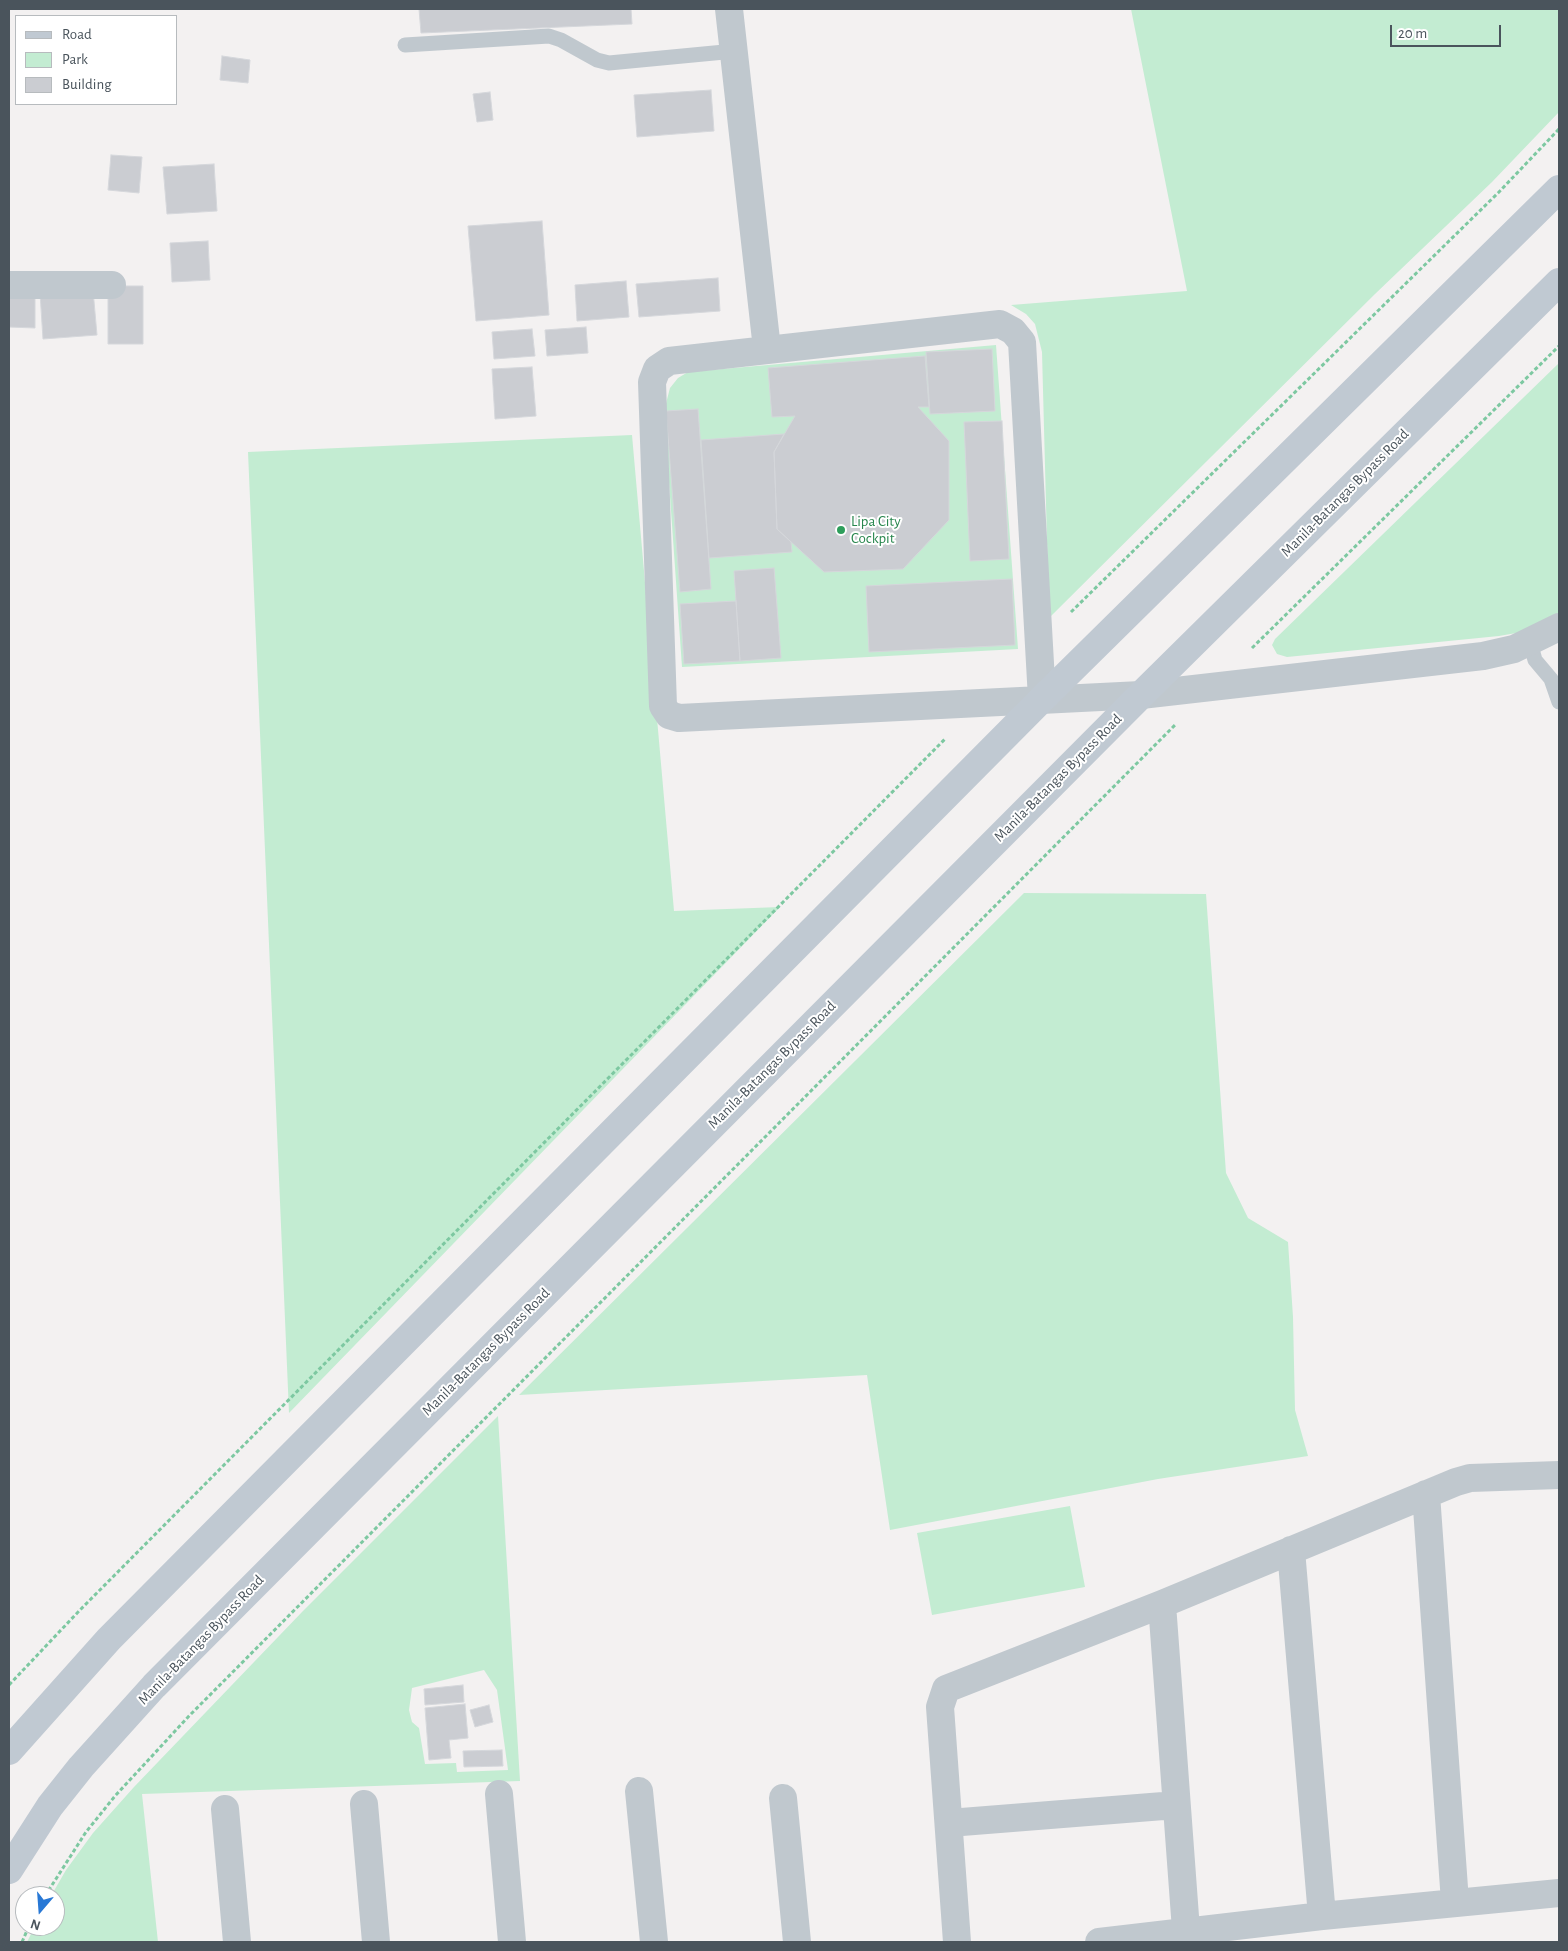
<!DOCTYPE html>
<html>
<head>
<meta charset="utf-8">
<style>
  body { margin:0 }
  #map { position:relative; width:1568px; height:1951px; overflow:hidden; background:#f3f1f1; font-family:"Alegreya Sans",sans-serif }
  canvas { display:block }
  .frame { position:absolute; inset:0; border:10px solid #4a545c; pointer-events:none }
  .legend { position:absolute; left:15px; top:15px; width:162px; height:90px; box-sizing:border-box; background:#fff; border:1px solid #b7bbbe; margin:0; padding:6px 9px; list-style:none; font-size:15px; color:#4a545c }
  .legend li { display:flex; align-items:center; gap:10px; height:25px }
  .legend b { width:25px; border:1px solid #b7bbbe }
  .north { position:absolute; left:15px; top:1886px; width:50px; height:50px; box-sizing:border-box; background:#fff; border:1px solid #b7bbbe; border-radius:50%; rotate:198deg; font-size:14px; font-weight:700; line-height:20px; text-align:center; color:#4a545c }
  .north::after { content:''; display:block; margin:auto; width:18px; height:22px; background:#2878d5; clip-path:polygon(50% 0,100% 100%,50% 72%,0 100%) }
  .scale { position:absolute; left:1390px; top:25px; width:111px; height:22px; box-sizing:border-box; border:2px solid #4a545c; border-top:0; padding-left:6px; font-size:15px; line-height:18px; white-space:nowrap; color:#4a545c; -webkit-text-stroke:4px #fff; paint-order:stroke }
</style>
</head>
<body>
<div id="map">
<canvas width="1568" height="1951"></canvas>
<div class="frame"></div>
<ul class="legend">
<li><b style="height:6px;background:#c0c9d2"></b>Road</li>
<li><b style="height:14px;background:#c3ecd2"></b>Park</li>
<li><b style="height:14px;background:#cbcdd2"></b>Building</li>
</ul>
<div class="north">N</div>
<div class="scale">20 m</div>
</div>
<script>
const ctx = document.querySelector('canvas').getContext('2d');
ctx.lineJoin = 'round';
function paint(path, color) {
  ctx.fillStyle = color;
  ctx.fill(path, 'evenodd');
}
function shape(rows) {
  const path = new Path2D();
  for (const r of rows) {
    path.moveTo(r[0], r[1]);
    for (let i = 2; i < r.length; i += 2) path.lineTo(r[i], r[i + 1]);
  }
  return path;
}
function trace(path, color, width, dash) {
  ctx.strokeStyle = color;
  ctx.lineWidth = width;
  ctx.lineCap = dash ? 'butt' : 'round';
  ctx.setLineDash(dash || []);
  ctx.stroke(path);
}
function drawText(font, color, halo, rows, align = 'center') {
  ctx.font = font + ' "Alegreya Sans",sans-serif';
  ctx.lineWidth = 4;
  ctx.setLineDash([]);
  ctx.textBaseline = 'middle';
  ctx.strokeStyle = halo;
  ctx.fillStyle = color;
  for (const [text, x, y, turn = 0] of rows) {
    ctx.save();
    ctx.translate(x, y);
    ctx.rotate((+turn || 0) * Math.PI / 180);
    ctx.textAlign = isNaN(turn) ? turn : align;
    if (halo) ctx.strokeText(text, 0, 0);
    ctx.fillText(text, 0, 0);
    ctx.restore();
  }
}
paint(shape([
  [1131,9,1559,9,1559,112,1492,182,1375,294,1049,618,1042,352,1035,324,1026,314,1011,305,1187,291],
  [996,345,1018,649,682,667,664,411,670,388,678,378,688,372],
  [1559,363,1559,618,1522,632,1499,636,1287,657,1277,654,1272,645,1275,639],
  [632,435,674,911,780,907,289,1413,248,452],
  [1024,893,1206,894,1226,1173,1248,1218,1288,1242,1293,1317,1295,1410,1308,1456,1158,1479,890,1530,867,1375,519,1395],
  [498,1416,520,1781,142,1794,158,1942,27,1942,35,1926,55,1926,55,1896,51,1896,66,1870,93,1833,134,1787,302,1612],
  [484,1670,497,1690,508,1770,457,1772,456,1763,425,1764,419,1728,412,1722,409,1710,412,1688],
  [1070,1506,1085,1587,932,1615,917,1533]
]), '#c3ecd2');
const building = shape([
  [419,9,631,9,632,24,421,33,419,9],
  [222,56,250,60,248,83,220,80,222,56],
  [711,90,714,131,637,137,634,95,711,90],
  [490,92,493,120,477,122,473,94,490,92],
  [111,155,142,157,139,193,108,190,111,155],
  [214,164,217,211,167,214,163,167,214,164],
  [542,221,549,315,476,321,468,226,542,221],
  [208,241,210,280,172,282,170,243,208,241],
  [718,278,720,311,639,317,636,284,718,278],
  [626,281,629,317,577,321,575,285,626,281],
  [108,286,143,286,143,344,108,344,108,286],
  [9,290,35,291,35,328,9,327,9,290],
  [93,290,97,335,43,339,40,293,93,290],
  [586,327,588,353,547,356,545,330,586,327],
  [532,329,535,356,494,359,492,332,532,329],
  [992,349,995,411,930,414,926,352,992,349],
  [925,356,929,407,918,407,949,441,949,520,903,569,824,572,777,529,774,452,795,416,772,417,768,368,925,356],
  [532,367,536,416,495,419,492,369,532,367],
  [698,409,711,589,680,592,666,411,698,409],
  [1002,421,1009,559,970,561,964,422,1002,421],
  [784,434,774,452,777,529,791,542,792,552,709,558,701,440,784,434],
  [774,568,781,658,740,661,734,571,774,568],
  [1012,579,1015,645,869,652,866,586,1012,579],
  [736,601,740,661,684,664,680,604,736,601],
  [463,1685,464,1702,425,1705,424,1689,463,1685],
  [465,1704,468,1738,449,1740,451,1758,429,1760,425,1708,465,1704],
  [489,1705,493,1722,475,1727,470,1710,489,1705],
  [502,1750,503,1766,464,1767,463,1751,502,1750]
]);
paint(building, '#cbcdd2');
trace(building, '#d5d7db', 1);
trace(shape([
  [1071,612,1499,192,1559,129],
  [1252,648,1559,346],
  [9,1685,79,1611,945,739],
  [45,1896,86,1832,115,1796,189,1716,1175,725],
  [22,1942,29,1926]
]), '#7dc8a1', 3, [4, 2.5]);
trace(shape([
  [405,45,549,36,561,40,597,60,609,63,735,51],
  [1530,642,1535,660,1551,679,1559,702]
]), '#c0c8ce', 15);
trace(shape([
  [729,9,767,349],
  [9,285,112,285],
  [1042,699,1022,342,1013,331,1000,324,669,361,657,369,652,382,663,706,669,715,679,718,1141,695,1483,656,1514,649,1559,627],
  [1426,1494,1455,1902],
  [1291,1550,1322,1916],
  [1162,1604,1186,1930],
  [639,1791,654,1942],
  [499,1794,512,1942],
  [783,1798,797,1942],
  [364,1804,376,1942],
  [225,1809,237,1942],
  [949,1823,1176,1805],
  [957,1942,940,1707,946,1689,1162,1604,1456,1482,1470,1478,1559,1475],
  [1099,1942,1322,1916,1559,1893]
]), '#c0c8ce', 28);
trace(shape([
  [9,1751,109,1639,1042,699,1559,189],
  [9,1870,50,1806,81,1767,154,1686,1141,695,1559,282]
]), '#c0c9d2', 28);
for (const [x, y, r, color] of [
  [841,530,5,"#2e9e5b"]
]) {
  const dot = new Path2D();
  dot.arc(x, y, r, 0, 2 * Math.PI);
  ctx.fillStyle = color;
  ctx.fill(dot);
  trace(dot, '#fff', 2);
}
drawText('15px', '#4a545c', '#fff', [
  ["Manila-Batangas Bypass Road",1345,493,-45],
  ["Manila-Batangas Bypass Road",1058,778,-45],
  ["Manila-Batangas Bypass Road",772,1065,-45],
  ["Manila-Batangas Bypass Road",486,1352,-45],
  ["Manila-Batangas Bypass Road",201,1640,-46]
]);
drawText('15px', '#27864d', '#fff', [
  ["Lipa City",851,521],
  ["Cockpit",851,538]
], 'left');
</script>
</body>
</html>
